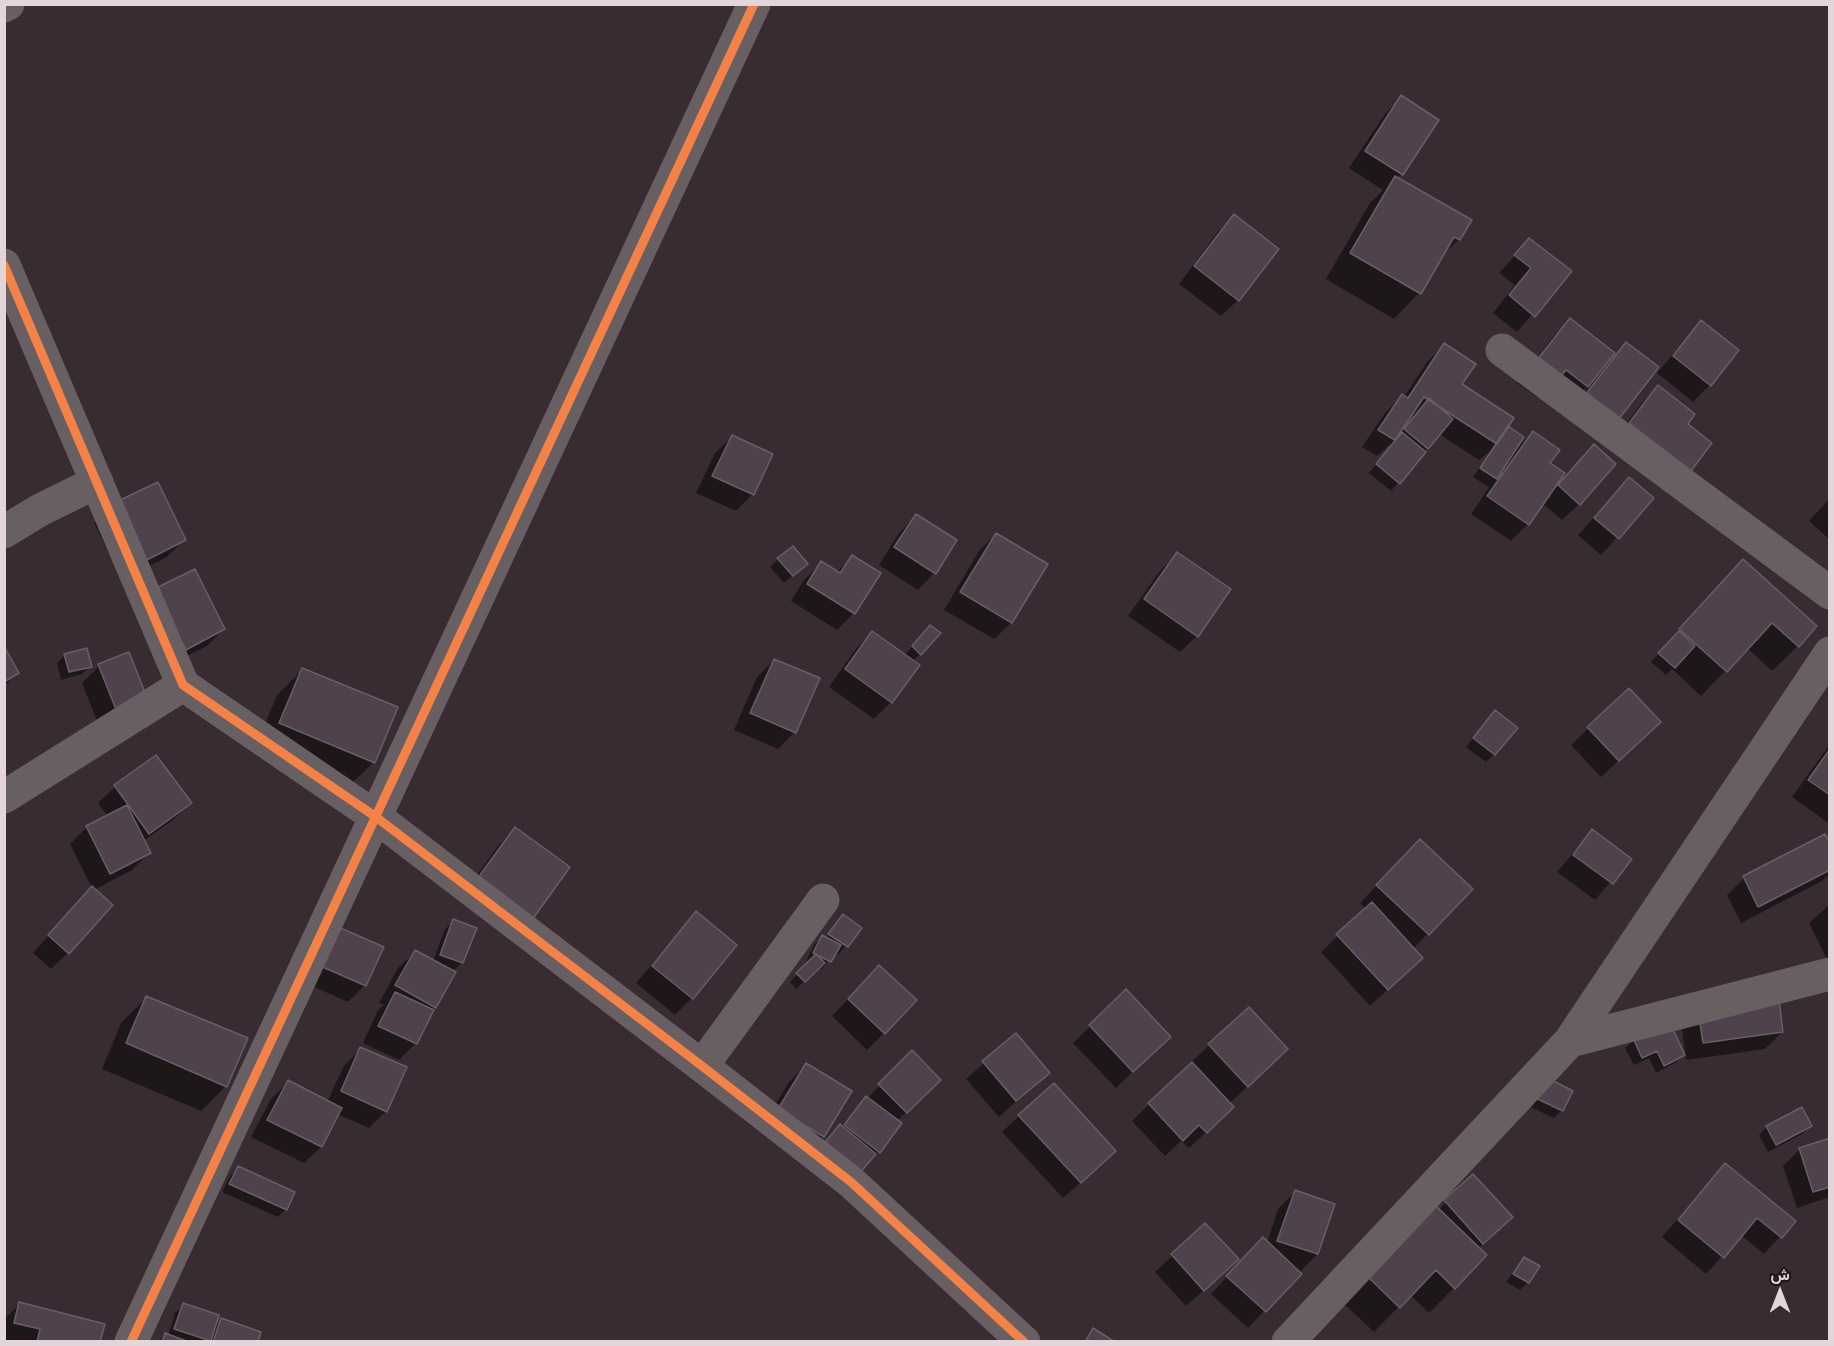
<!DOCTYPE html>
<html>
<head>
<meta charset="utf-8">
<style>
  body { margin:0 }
  #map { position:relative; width:1834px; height:1346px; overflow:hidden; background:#382c32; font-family:Barlow,Vazirmatn,sans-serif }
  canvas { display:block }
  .frame { position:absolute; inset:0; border:6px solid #e4d5db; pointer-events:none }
  .north { position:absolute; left:1750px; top:1262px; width:60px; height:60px; -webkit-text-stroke:4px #1e1418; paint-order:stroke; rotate:0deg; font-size:16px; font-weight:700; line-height:24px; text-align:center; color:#e4d5db }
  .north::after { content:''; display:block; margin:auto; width:21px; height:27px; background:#e4d5db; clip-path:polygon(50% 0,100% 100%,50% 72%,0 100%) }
</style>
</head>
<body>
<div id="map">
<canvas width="1834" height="1346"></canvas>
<div class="frame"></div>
<div class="north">ش</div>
</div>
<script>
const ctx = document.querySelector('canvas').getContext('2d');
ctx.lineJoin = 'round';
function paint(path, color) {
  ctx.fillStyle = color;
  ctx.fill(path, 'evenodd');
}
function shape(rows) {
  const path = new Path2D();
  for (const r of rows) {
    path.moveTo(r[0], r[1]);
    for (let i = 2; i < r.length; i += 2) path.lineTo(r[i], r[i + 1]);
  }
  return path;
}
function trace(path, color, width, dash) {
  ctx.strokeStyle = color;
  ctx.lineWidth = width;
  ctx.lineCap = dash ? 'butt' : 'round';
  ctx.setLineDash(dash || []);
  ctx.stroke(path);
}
paint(shape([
  [1402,97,1402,174,1397,178,1470,220,1459,239,1440,258,1419,293,1394,319,1326,279,1370,203,1383,190,1349,168,1385,114],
  [1234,216,1238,300,1221,316,1179,284,1217,233],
  [1529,240,1569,271,1517,332,1493,313,1515,285,1499,273],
  [1570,320,1609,362,1626,344,1656,367,1570,413,1589,385,1570,403,1549,387,1538,398,1517,383,1553,337],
  [1701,322,1710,385,1693,402,1657,373],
  [1444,345,1460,385,1507,427,1515,449,1533,433,1548,463,1556,487,1594,446,1579,504,1562,520,1542,503,1528,524,1511,541,1471,514,1489,487,1473,477,1492,450,1479,460,1439,434,1391,491,1369,473,1391,446,1389,445,1377,456,1362,447,1385,413,1402,396,1404,397,1427,362],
  [1410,415,1414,417,1404,429,1402,428],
  [1658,387,1685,424,1710,443,1613,441,1641,404],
  [732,437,753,494,736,511,696,493,715,453],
  [1629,479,1652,499,1601,555,1578,535],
  [1830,498,1830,540,1809,521],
  [111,506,184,540,167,557,122,580,94,523],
  [916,516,955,541,934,573,918,590,879,565,899,533],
  [996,534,1046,565,1011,623,994,639,944,610,979,551],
  [1177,554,1197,636,1180,652,1128,616,1160,571],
  [852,557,879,573,854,613,837,630,791,601,804,580,821,563,836,573],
  [778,559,806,564,784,583,770,567],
  [1743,561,1798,646,1772,671,1747,648,1701,696,1672,669,1666,675,1651,662],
  [138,607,224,629,207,646,168,665],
  [872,633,904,656,922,635,920,654,912,662,891,702,874,719,829,687,855,650],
  [4,649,18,673,4,686],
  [65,655,91,666,82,674,61,680,57,663],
  [774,660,795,732,778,749,734,730,757,677],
  [99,666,148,705,102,733,82,683],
  [302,670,374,762,348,787,255,749,277,695],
  [1628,690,1642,739,1601,777,1571,745],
  [1487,720,1494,754,1486,762,1466,747],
  [1830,744,1830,820,1827,822,1792,797],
  [156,757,190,803,173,820,143,841,149,853,132,870,94,890,68,953,51,969,33,953,92,888,70,844,87,827,108,817,98,803,115,787],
  [515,829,568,867,461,897,498,846],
  [1592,831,1630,859,1595,900,1557,872],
  [1825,836,1830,845,1830,874,1822,881,1741,923,1727,895,1744,878],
  [1403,858,1471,889,1413,949,1405,974,1370,1006,1321,952,1366,909,1360,903],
  [1830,904,1830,962,1829,963,1809,923],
  [696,913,692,998,675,1015,636,983],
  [843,916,860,928,838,955,835,952,822,969,818,968,796,989,790,982,809,963,806,961,814,945,822,937,825,938],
  [454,921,462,962,452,972,416,1043,399,1060,363,1043,378,1010,384,1005,379,1003,398,968,415,952,433,961,445,929],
  [319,945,365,985,348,1002,303,982],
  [862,984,884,1033,867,1050,832,1016],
  [1126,991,1152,1053,1116,1088,1073,1043],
  [147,997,226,1086,201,1111,102,1069,121,1023],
  [1699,1012,1782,1032,1765,1049,1686,1060,1682,1029],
  [1016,1035,1048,1073,999,1117,966,1079],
  [1633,1040,1683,1055,1675,1063,1656,1073,1649,1058,1634,1065,1625,1048],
  [1209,1045,1269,1066,1229,1104,1215,1124,1189,1148,1181,1141,1165,1156,1132,1121],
  [361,1049,386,1111,369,1128,337,1114,321,1147,304,1163,251,1137,271,1099,288,1082,327,1102,344,1066],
  [912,1052,939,1080,897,1121,878,1152,864,1166,840,1127],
  [806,1065,823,1136,806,1153,762,1126,789,1082],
  [1532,1084,1562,1110,1554,1118,1522,1103],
  [1019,1116,1097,1168,1063,1198,1002,1132],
  [1810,1126,1802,1134,1768,1152,1759,1135,1767,1127],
  [1830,1140,1830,1197,1797,1208,1783,1166,1800,1149],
  [1725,1165,1794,1221,1764,1254,1741,1235,1706,1274,1662,1237],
  [238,1168,286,1209,278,1217,222,1192,230,1176],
  [1473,1176,1494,1234,1478,1248,1454,1288,1429,1313,1410,1295,1374,1332,1343,1303],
  [1295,1192,1317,1254,1248,1328,1211,1294,1246,1256,1267,1243,1278,1209],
  [1205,1225,1220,1276,1186,1306,1155,1272],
  [1524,1258,1528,1282,1520,1290,1506,1282],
  [20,1304,99,1342,4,1341,4,1319],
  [184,1305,214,1328,221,1320,257,1342,158,1342,165,1335,168,1336,175,1313]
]), '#0007');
const building = shape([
  [1401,95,1439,120,1403,175,1365,151,1401,95],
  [1395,176,1472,220,1460,240,1454,237,1421,294,1350,253,1395,176],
  [1234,214,1279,249,1239,301,1194,266,1234,214],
  [1529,238,1572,271,1535,317,1509,295,1531,268,1514,255,1529,238],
  [1570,318,1615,353,1588,387,1566,370,1556,382,1533,365,1570,318],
  [1701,320,1739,350,1711,386,1673,356,1701,320],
  [1626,342,1659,367,1618,420,1585,395,1626,342],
  [1444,343,1476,364,1462,384,1514,418,1497,444,1424,397,1395,440,1378,430,1402,394,1408,398,1444,343],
  [1658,385,1695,414,1688,424,1712,443,1691,471,1629,423,1658,385],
  [1429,398,1453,419,1428,449,1404,429,1429,398],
  [1508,426,1524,437,1497,479,1480,468,1508,426],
  [1533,431,1560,450,1550,463,1565,473,1529,525,1487,496,1533,431],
  [1402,432,1426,452,1400,484,1376,464,1402,432],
  [732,435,773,454,754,495,712,476,732,435],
  [1594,444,1616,464,1580,505,1558,485,1594,444],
  [1629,477,1654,498,1619,539,1594,518,1629,477],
  [158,482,186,540,139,564,110,505,158,482],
  [916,514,957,540,936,574,894,547,916,514],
  [996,533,1048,564,1012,623,960,592,996,533],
  [793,546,808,564,793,576,777,558,793,546],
  [1177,552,1231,589,1198,637,1144,599,1177,552],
  [852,555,881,573,855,614,807,584,821,561,840,573,852,555],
  [1743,559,1817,626,1799,647,1772,623,1727,672,1679,629,1743,559],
  [195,569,225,629,186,650,154,589,195,569],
  [930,625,941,633,921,655,912,646,930,625],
  [872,631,920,665,892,703,845,669,872,631],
  [1679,631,1695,646,1675,668,1658,653,1679,631],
  [4,646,19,673,4,682,4,646],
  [87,648,92,667,69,672,64,654,87,648],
  [129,652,150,705,119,717,98,664,129,652],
  [774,659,820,678,796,733,750,713,774,659],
  [302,668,398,707,375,763,279,723,302,668],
  [1629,688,1661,722,1619,761,1587,727,1629,688],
  [1495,710,1518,728,1495,755,1473,738,1495,710],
  [1830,749,1830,795,1808,780,1830,749],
  [156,755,192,803,149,834,114,785,156,755],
  [127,805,151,853,110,874,86,826,127,805],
  [515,827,570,867,532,920,477,879,515,827],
  [1592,829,1632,859,1613,884,1573,855,1592,829],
  [1825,834,1830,842,1830,870,1758,907,1743,876,1825,834],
  [1420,839,1473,889,1429,935,1376,885,1420,839],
  [92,886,113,905,69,954,48,935,92,886],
  [1372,902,1423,958,1388,990,1336,934,1372,902],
  [696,911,737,945,693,999,652,966,696,911],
  [843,914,862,928,848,947,828,934,843,914],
  [453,919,477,928,463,963,440,955,453,919],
  [336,926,384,947,366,986,318,965,336,926],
  [822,935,841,945,831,962,813,953,822,935],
  [415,950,456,972,436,1008,395,985,415,950],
  [816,954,825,963,805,982,796,973,816,954],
  [879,965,917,1000,885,1034,848,999,879,965],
  [1126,989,1171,1037,1133,1072,1089,1025,1126,989],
  [395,992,434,1010,417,1044,378,1026,395,992],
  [146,996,248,1038,227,1087,126,1043,146,996],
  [1779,999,1783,1032,1703,1043,1698,1011,1779,999],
  [1249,1007,1288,1049,1248,1087,1208,1044,1249,1007],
  [1669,1021,1685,1055,1664,1066,1657,1051,1642,1058,1633,1038,1669,1021],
  [1016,1033,1050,1073,1016,1101,982,1061,1016,1033],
  [360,1047,407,1067,387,1112,341,1091,360,1047],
  [912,1050,941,1080,907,1113,878,1084,912,1050],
  [1192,1062,1234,1107,1207,1133,1199,1125,1183,1141,1148,1103,1192,1062],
  [806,1063,852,1091,824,1137,778,1109,806,1063],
  [1540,1074,1573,1091,1563,1111,1529,1095,1540,1074],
  [288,1080,342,1108,322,1147,267,1120,288,1080],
  [1054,1083,1116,1151,1081,1183,1018,1115,1054,1083],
  [866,1096,902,1123,880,1153,844,1125,866,1096],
  [1802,1107,1812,1126,1776,1145,1766,1126,1802,1107],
  [840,1124,876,1154,858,1175,822,1146,840,1124],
  [1830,1138,1830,1187,1813,1192,1799,1148,1830,1138],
  [1725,1163,1796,1221,1782,1238,1757,1218,1724,1258,1678,1220,1725,1163],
  [238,1166,295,1192,287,1210,229,1184,238,1166],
  [1473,1174,1513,1217,1483,1244,1444,1200,1473,1174],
  [1295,1190,1335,1204,1318,1254,1277,1241,1295,1190],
  [1435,1205,1487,1255,1455,1289,1436,1270,1400,1308,1367,1276,1435,1205],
  [1205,1223,1239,1259,1204,1291,1171,1254,1205,1223],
  [1263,1237,1302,1274,1266,1312,1226,1276,1263,1237],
  [1524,1257,1540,1266,1529,1283,1513,1274,1524,1257],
  [19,1302,105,1324,100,1342,37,1342,40,1329,14,1323,19,1302],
  [183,1303,219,1315,211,1341,174,1329,183,1303],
  [221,1318,261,1332,258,1342,213,1342,221,1318],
  [1093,1328,1115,1342,1085,1342,1093,1328],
  [165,1333,189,1342,162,1342,165,1333]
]);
paint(building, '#4f424c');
trace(building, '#675f65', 1.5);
trace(shape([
  [4,6,8,4],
  [4,265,183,685,376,817,702,1066,851,1182,1024,1342],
  [1502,350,1830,593],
  [4,532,40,510,97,482],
  [4,797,183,685],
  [1570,1041,1830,974],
  [702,1066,823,900],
  [1288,1342,1570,1041,1830,653]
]), '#685f63', 33);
trace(shape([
  [131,1342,754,4]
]), '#685f63', 33);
trace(shape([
  [4,265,183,685,376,817,702,1066,851,1182,1024,1342],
  [131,1342,754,4]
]), '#f48246', 9);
</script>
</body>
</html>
